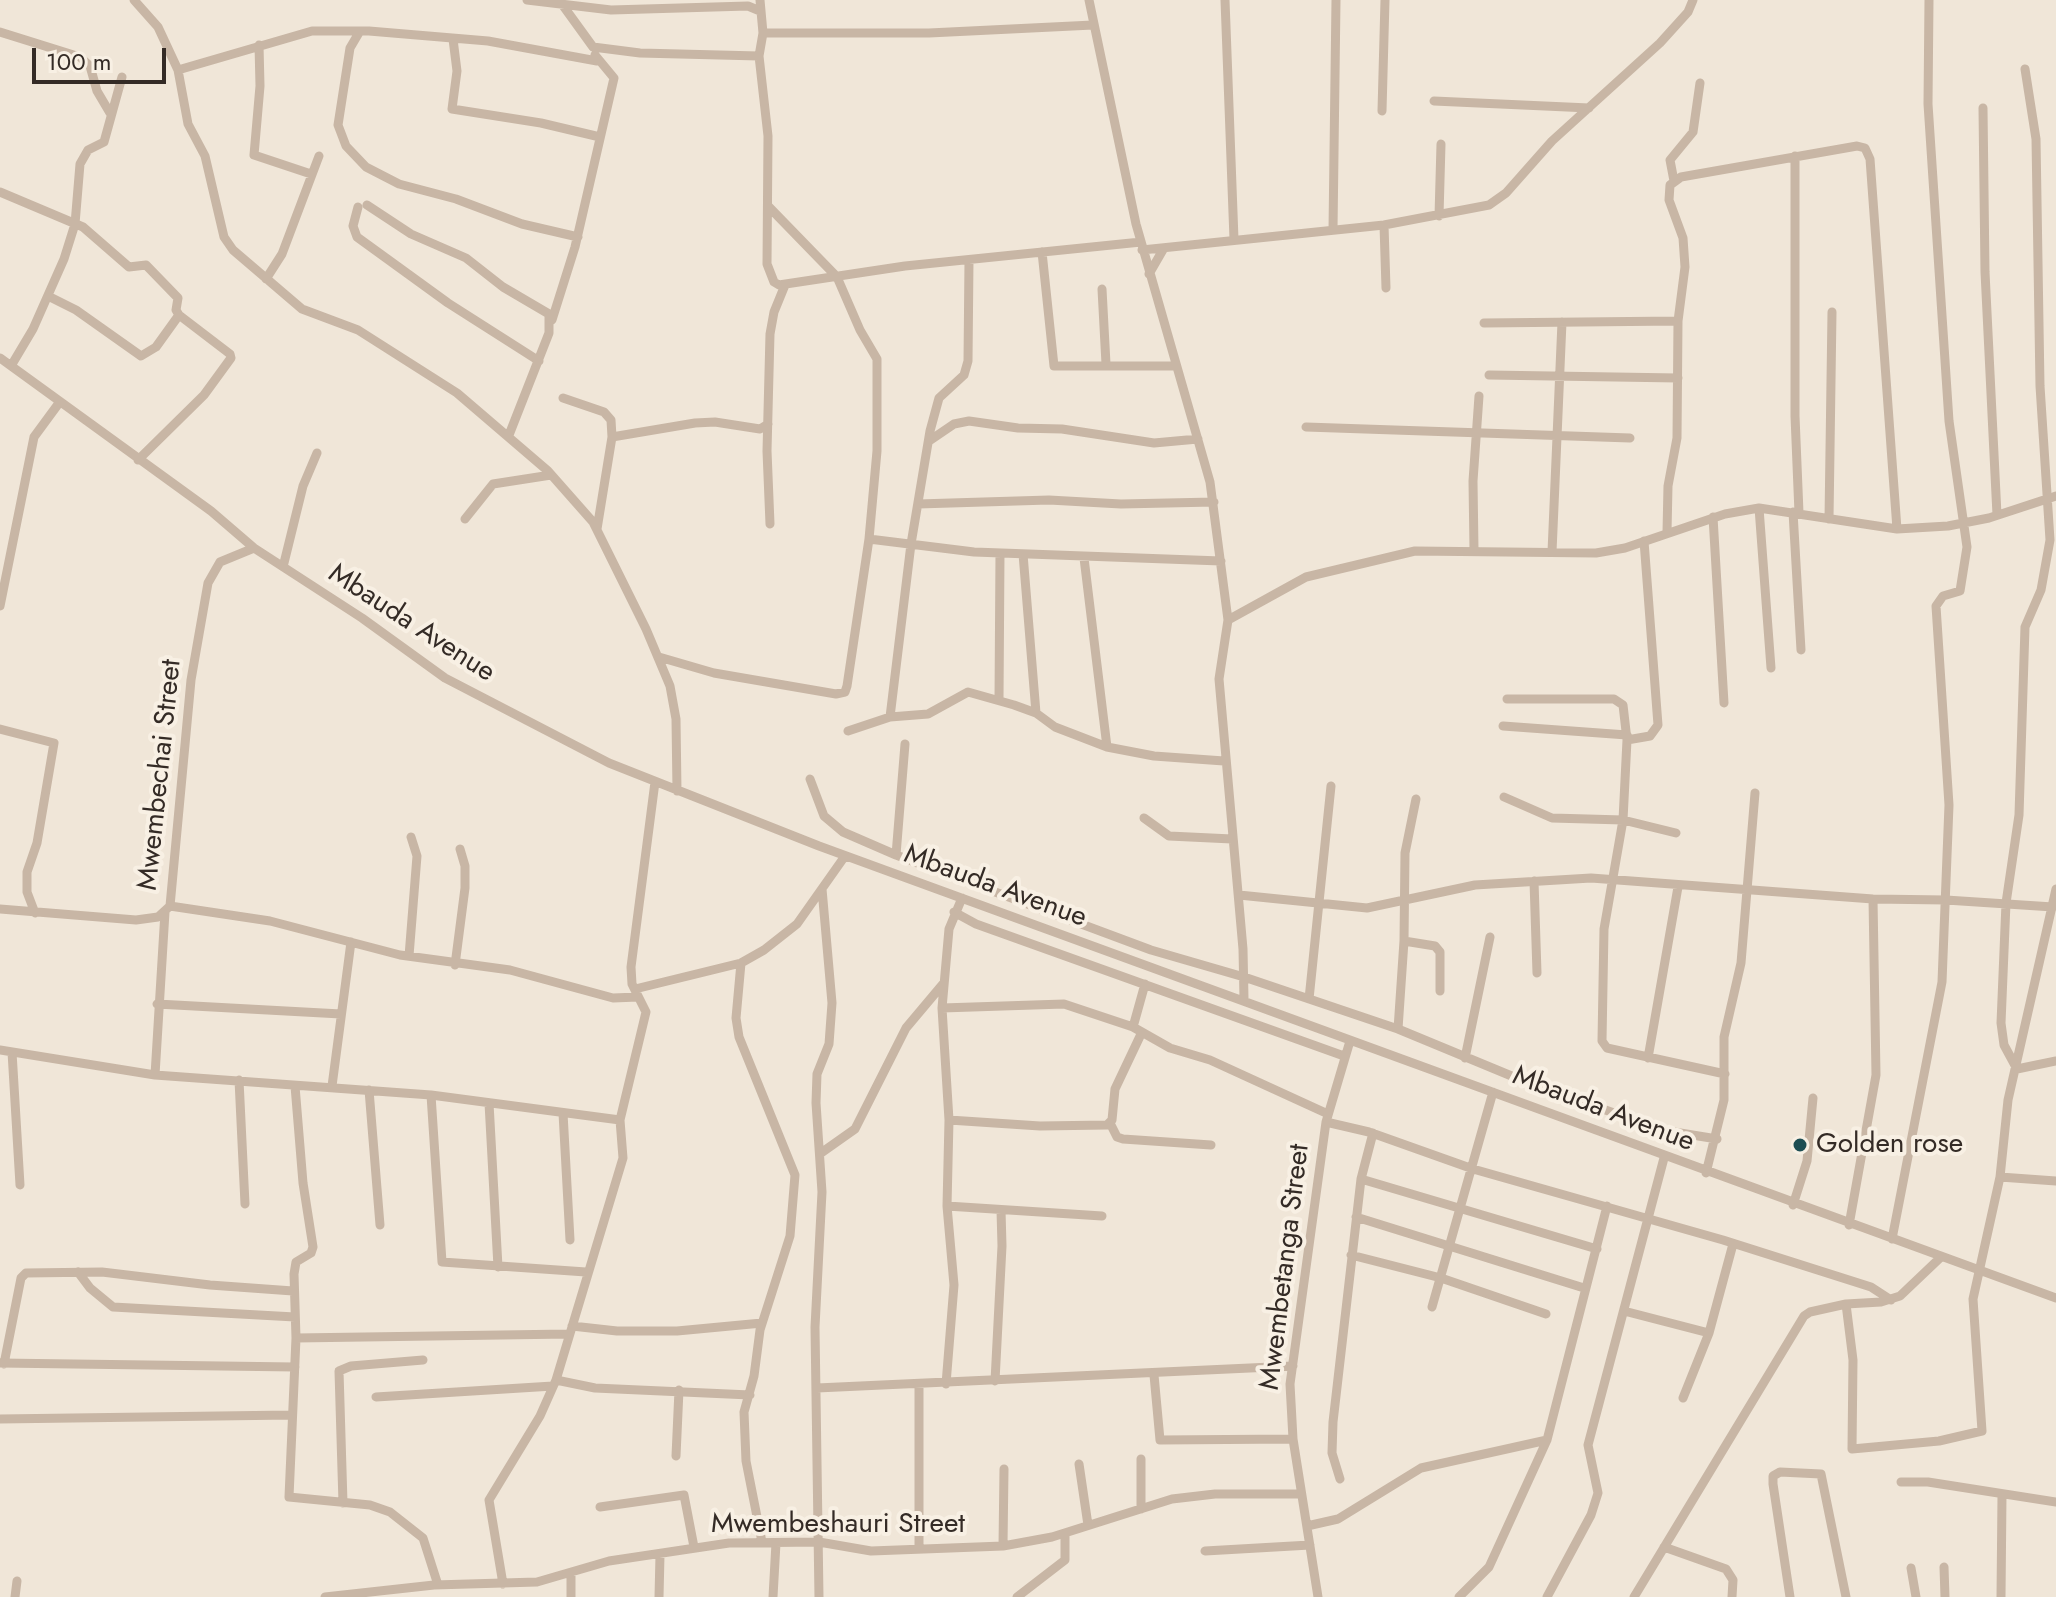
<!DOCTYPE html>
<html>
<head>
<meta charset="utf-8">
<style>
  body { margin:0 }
  #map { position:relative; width:2056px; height:1597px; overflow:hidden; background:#f0e6d8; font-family:Jost,sans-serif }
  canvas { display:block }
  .scale { position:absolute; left:32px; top:48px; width:134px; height:36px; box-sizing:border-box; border:4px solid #342b26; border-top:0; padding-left:10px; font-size:24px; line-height:28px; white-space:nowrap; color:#342b26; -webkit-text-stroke:6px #f8f0e4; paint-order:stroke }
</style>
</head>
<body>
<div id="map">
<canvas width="2056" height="1597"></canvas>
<div class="scale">100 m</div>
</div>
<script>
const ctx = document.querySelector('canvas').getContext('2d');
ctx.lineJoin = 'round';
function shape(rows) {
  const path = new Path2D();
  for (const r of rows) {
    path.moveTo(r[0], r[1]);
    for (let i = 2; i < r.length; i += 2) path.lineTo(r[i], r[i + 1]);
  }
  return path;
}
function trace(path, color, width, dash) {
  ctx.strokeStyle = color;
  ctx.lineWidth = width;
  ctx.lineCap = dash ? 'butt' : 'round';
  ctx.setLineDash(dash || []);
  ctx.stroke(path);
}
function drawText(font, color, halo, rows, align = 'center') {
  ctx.font = font + ' Jost,sans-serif';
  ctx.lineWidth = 8;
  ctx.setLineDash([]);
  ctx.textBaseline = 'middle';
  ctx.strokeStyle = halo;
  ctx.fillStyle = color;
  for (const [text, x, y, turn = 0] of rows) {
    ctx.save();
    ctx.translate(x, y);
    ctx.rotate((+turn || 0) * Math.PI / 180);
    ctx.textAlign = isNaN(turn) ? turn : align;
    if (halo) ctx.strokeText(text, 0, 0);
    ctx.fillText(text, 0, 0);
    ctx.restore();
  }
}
trace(shape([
  [134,0,158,27,178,70,188,124,205,156,224,237,233,250,302,309,358,330,457,393,548,471,593,522,646,629,670,686,676,719,677,791],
  [527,0,611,10,748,6,760,11],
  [559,0,593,47,640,53,759,56,768,136,767,264,774,282,779,285,905,266,1141,242],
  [1089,0,1136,224,1210,482,1228,620],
  [1225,0,1234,239],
  [360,31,350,48,338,125,346,146,366,167,399,184,456,199,522,224,578,237],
  [0,32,80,57,90,66,97,91,110,113],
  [763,33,929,33,1093,25],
  [453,39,457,71,452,109,541,123,600,137],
  [259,45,260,86,254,155,311,174],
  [759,56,763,33,760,0],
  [2025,69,2036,139,2040,386,2050,540,2041,590,2025,627,2019,815,2006,903,2001,1023,2004,1045,2017,1069,2056,1061],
  [178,70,312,31,369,31,488,41,597,61],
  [1434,101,1589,108],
  [1983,108,1985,272,1997,515],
  [1382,111,1385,0],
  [1795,156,1795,416,1799,513],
  [1674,181,1670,160,1693,132,1700,83],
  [0,192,83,227,129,267,146,265,178,298,176,310,179,315,230,354,231,358,204,395,138,460],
  [367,205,411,234,466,258,503,287,549,314,549,333,509,435],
  [358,207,353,226,357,237,448,303,539,361],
  [1439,216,1441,144],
  [1384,225,1386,288],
  [1333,230,1336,0],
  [1142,250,1384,225,1489,205,1506,193,1552,141,1660,43,1688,12,1693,0],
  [1042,252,1054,366,1175,366],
  [1149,274,1164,248],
  [266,279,282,254,319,156],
  [1102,289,1106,364],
  [48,296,76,310,141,356,156,347,179,315],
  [552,320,575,247,614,78,595,55],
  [1484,323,1678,321],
  [0,358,211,511,254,548,362,618,445,678,609,763,819,846,2056,1298],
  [11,366,33,329,64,259,75,224,80,164,88,150,104,142,122,77],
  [1489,375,1678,378],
  [563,398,604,412,611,420,612,437,597,529],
  [1306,427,1630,438],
  [612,437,695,423,715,422,760,429,768,424],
  [929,441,954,424,969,421,1018,428,1062,429,1154,443,1198,439],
  [918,504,1049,500,1121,504,1214,502],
  [1759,508,1771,668],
  [1793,512,1801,650],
  [1713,517,1724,703],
  [465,519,493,484,551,475],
  [1829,519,1832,312],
  [770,524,767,451,770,334,774,312,785,285],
  [1667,532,1668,486,1677,438,1678,321,1685,267,1683,238,1669,200,1670,185,1681,177,1857,146,1865,148,1870,159,1897,529],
  [869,539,974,552,1221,561],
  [1474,550,1473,481,1479,396],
  [1552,552,1562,322],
  [1023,554,1036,713],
  [1084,558,1107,747],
  [283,567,303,486,317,453],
  [0,606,34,437,59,403],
  [659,657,714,673,836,694,845,692,847,686,869,539,877,451,877,359,860,330,837,277,769,207],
  [999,699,1000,553],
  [1507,699,1614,699,1623,705,1627,740,1623,820,1604,929,1602,1041,1607,1048,1725,1074],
  [890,717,911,544,930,431,939,398,964,375,968,361,969,260],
  [1503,726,1627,735],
  [0,729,54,743,37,843,27,872,27,892,35,913],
  [848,731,890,717,928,714,968,692,1014,705,1036,713,1055,727,1107,747,1154,756,1224,761],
  [1627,740,1650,736,1658,725,1644,541],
  [810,779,824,816,843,832,896,855,1151,950,1244,977,1398,1029,1514,1077,1625,1117,1668,1131,1717,1139],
  [1504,797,1552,818,1623,820,1676,833],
  [1144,818,1169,836,1232,839],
  [896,855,905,744],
  [1534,881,1537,973],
  [1239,895,1367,908,1475,885,1591,878,1873,899,1946,900,2053,907],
  [170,906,270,921,400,955,510,970,613,998,638,997],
  [0,909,136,920,158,917,170,906,191,680,208,583,220,562,254,548],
  [954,912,976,924,1344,1056],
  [1404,941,1435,946,1440,952,1440,991],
  [409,956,417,856,411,837],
  [741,963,736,1018,739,1037,795,1175,790,1236,760,1330,754,1376,744,1412,746,1461,762,1542],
  [455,965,465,888,465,866,460,849],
  [635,989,741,963,764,950,797,924,845,856],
  [1244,999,1243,949,1219,679,1228,620,1306,577,1415,551,1596,553,1625,548,1725,514,1759,508,1897,529,1948,526,1989,518,2056,496],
  [1309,999,1331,786],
  [157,1004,341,1014],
  [942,1008,1064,1004,1133,1027,1170,1048,1210,1060,1328,1114],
  [1133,1027,1145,984],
  [1398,1029,1404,941,1405,853,1416,799],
  [0,1050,155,1075,431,1095,620,1120],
  [12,1052,20,1185],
  [1465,1058,1490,937],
  [1648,1058,1678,887],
  [155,1075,165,912],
  [239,1080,245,1204],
  [295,1086,303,1183,313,1247,311,1253,296,1262,294,1274,296,1338,289,1497,370,1505,390,1512,423,1538,438,1585],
  [332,1086,351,942],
  [369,1090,380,1225],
  [431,1095,442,1262,586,1272],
  [489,1103,498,1267],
  [563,1113,570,1240],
  [949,1120,1040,1126,1107,1125,1112,1120,1115,1089,1142,1032],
  [1326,1122,1369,1132,1473,1169,1723,1240,1871,1287,1891,1300],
  [1110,1123,1117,1137,1123,1139,1211,1145],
  [821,1153,855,1129,906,1028,943,984],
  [1706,1173,1724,1100,1724,1037,1741,963,1755,793],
  [2000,1177,2056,1181],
  [1361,1179,1597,1249],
  [1793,1205,1807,1161,1813,1098],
  [947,1206,1102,1216],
  [1356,1217,1584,1288],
  [1849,1225,1876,1075,1873,899],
  [1892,1239,1942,982,1949,805,1936,606,1943,596,1960,591,1967,547,1949,421,1928,104,1929,0],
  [1351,1255,1441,1278,1546,1314],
  [78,1272,90,1288,113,1307,295,1317],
  [1846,1304,1853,1360,1852,1449,1939,1441,1982,1431,1973,1299,2000,1177,2008,1100,2056,889],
  [1432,1307,1493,1092],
  [1624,1311,1709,1333],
  [572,1326,617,1331,677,1331,762,1323],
  [296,1338,569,1334],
  [0,1363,295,1367],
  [4,1364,21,1278,26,1273,102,1272,210,1285,293,1291],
  [1154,1375,1160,1440,1293,1439],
  [556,1380,595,1388,750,1395],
  [995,1381,1002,1246,1001,1210],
  [919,1384,919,1549],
  [946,1384,954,1285,947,1206,949,1120,942,1008,949,929,962,898],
  [817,1388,1293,1366],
  [376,1397,553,1386],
  [1683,1398,1709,1333,1733,1244],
  [0,1419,291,1415],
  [676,1456,679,1390],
  [1079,1464,1088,1525],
  [1340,1479,1332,1453,1333,1422,1361,1179,1373,1133],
  [1901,1482,1928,1482,2056,1502],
  [343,1503,339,1371,351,1366,423,1360],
  [600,1507,684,1495,694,1547],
  [1141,1509,1141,1459],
  [1307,1526,1338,1519,1421,1468,1547,1440],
  [1003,1546,1004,1469],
  [1664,1547,1726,1569,1733,1580,1732,1597],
  [1205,1551,1310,1545],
  [1944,1567,1945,1597],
  [1911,1568,1916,1597],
  [571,1574,571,1597],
  [503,1584,489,1500,540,1416,556,1380,623,1158,620,1120,646,1012,632,984,631,967,655,782],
  [15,1597,17,1581],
  [325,1597,434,1585,537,1582,609,1561,729,1543,819,1542,871,1551,1003,1546,1052,1537,1172,1499,1215,1494,1301,1494],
  [659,1597,660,1555],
  [773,1597,776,1543],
  [819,1597,815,1327,822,1192,816,1103,817,1074,829,1044,832,1003,822,889],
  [1017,1597,1065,1560,1065,1533],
  [1318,1597,1293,1439,1290,1384,1326,1122,1350,1041],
  [1459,1597,1489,1567,1547,1440,1607,1206],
  [1547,1597,1591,1515,1598,1493,1588,1445,1664,1158],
  [1634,1597,1804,1316,1810,1312,1846,1304,1881,1302,1900,1296,1941,1257],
  [1790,1597,1773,1484,1773,1476,1780,1472,1821,1474,1846,1597],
  [2001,1597,2002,1495]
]), '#c8b6a5', 9);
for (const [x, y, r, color] of [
  [1800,1145,8,"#1d4e53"]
]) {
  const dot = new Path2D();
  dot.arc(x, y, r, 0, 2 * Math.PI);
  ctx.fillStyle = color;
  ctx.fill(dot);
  trace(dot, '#f8f0e4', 3);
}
drawText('28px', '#342b26', '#f8f0e4', [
  ["Mbauda Avenue",411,624,33],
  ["Mwembechai Street",161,775,-84],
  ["Mbauda Avenue",995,887,20],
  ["Mbauda Avenue",1603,1110,21],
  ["Mwembetanga Street",1286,1267,-83],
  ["Mwembeshauri Street",838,1525]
]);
drawText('28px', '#342b26', '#f8f0e4', [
  ["Golden rose",1816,1145]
], 'left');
</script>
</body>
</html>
